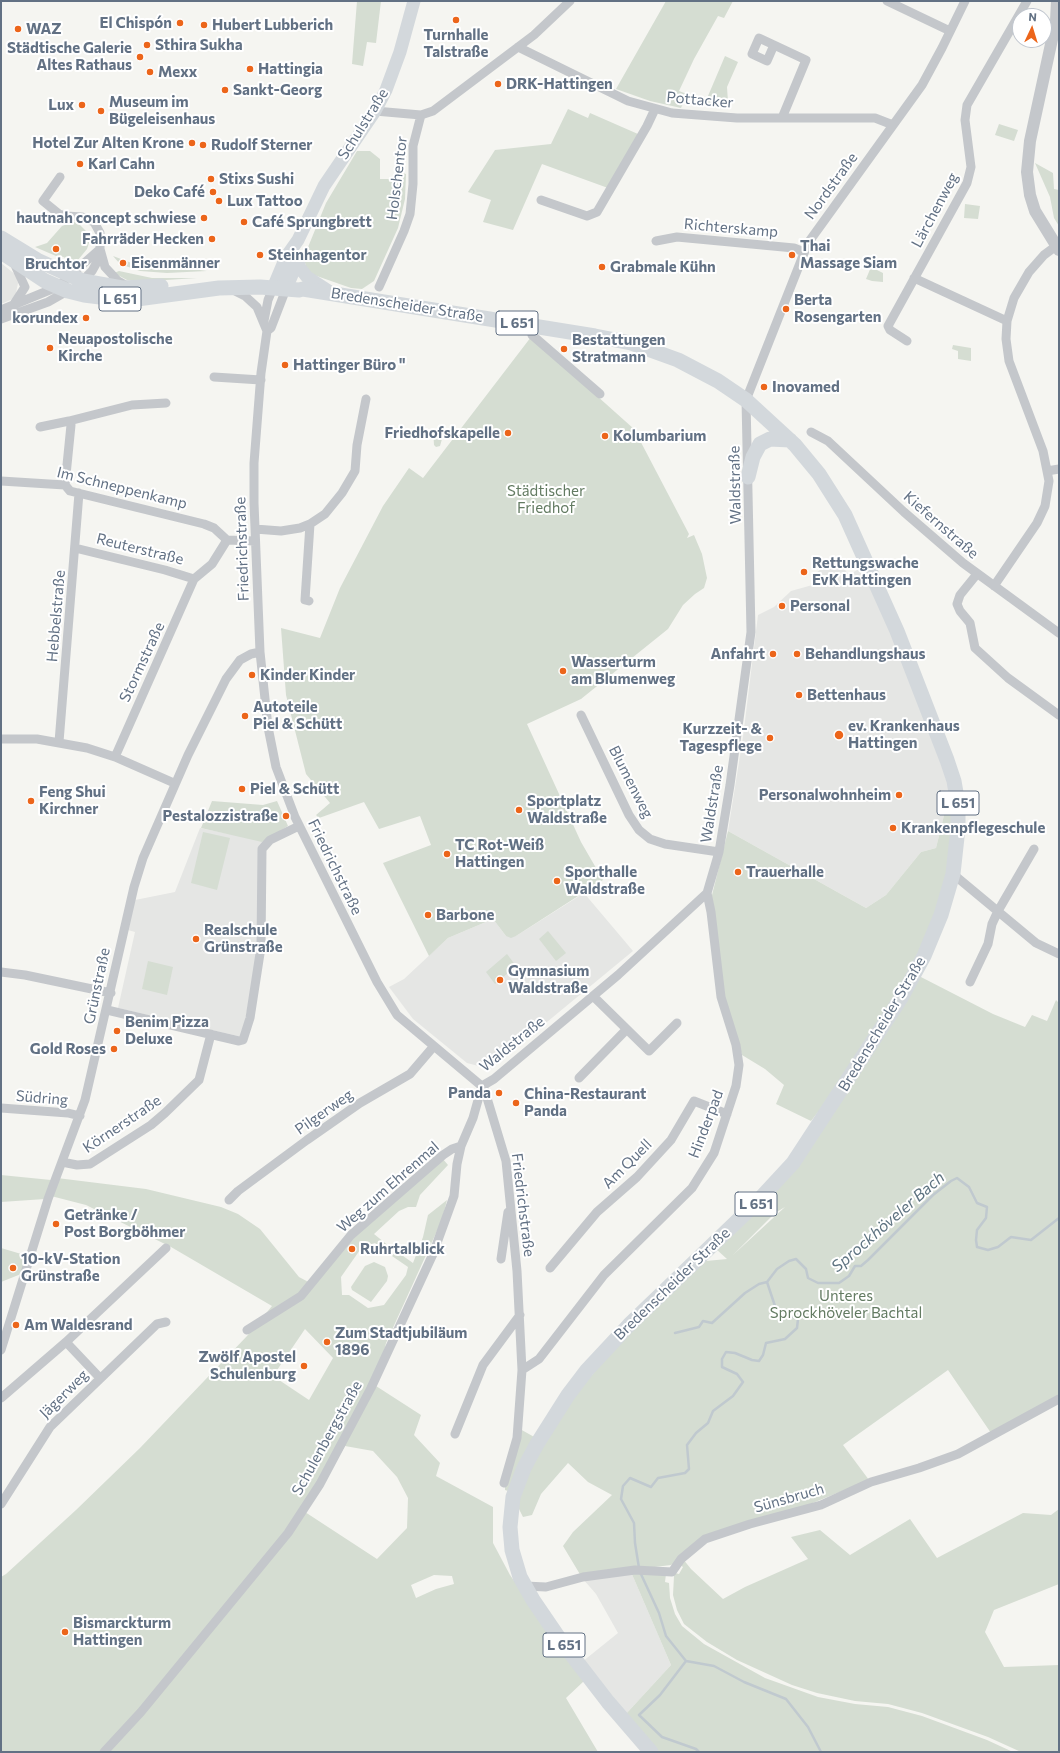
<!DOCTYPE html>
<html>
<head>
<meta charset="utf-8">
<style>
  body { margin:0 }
  #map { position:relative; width:1060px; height:1753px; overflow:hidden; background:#f5f5f1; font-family:Commissioner,sans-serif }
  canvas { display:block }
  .frame { position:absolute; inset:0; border:2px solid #627184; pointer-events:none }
  .north { position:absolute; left:1012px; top:8px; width:40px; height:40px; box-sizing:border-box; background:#fff; border:1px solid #c0c6ce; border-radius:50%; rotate:4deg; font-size:11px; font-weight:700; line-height:16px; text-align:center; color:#627184 }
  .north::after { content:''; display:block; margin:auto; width:14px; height:18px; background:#ec651a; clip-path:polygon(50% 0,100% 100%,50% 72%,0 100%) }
</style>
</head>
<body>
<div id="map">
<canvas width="1060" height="1753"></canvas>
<div class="frame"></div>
<div class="north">N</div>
</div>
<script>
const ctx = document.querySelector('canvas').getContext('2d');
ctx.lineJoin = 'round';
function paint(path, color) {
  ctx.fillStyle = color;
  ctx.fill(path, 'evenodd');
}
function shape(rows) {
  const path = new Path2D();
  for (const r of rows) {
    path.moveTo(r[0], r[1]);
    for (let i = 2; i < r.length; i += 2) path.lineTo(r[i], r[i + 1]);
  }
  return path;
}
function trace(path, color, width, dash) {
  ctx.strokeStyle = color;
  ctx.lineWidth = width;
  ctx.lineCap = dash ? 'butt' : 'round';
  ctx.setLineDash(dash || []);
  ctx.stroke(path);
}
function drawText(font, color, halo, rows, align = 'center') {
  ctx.font = font + ' Commissioner,sans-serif';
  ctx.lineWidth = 4;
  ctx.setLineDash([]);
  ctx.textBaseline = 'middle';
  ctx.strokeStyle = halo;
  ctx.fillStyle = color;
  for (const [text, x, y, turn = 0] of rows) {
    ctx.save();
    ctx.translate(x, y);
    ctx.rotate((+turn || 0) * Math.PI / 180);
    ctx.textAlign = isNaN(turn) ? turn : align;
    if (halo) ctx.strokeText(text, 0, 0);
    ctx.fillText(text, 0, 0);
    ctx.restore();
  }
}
paint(shape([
  [1,263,16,275,18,283,15,298,1,304],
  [832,559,838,561,849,575,857,570,864,569,920,701,953,800,946,807,936,848,921,852,886,895,866,908,728,831,743,737,758,615,774,607,791,591,816,584,814,575],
  [200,828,264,841,259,947,242,1037,118,1008,135,932,128,930,135,900,175,892],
  [584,893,633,951,490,1069,467,1063,413,1019,389,987,404,979,448,938,493,919,506,936,516,936],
  [631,1572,671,1665,625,1715,582,1662,618,1633,596,1594,583,1579]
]), '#e5e6e4');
paint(shape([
  [357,1,381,1,376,43,367,42,363,66,352,64],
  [666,1,733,1,724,18,718,16,694,59,679,91,687,94,681,108,650,101,616,89],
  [725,56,738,62,727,87,728,102,714,108,713,103,708,103,708,96],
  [568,109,588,118,590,113,638,134,608,188,542,164,513,230,483,222,491,200,468,192,495,150,551,144],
  [999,124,1018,130,1014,141,995,135],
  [357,151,370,151,380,159,380,179,401,179,402,173,406,174,405,199,398,228,374,281,362,289,351,288,311,274,306,268,304,257,326,203],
  [1035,163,1053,173,1054,189,1059,190,1059,226,1054,218,1050,197],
  [965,204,980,206,978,219,964,218],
  [76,221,87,232,90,240,87,249,78,260,72,261,61,256,56,256,35,247,47,243,62,226],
  [113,256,137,265,164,263,171,266,207,271,167,273,140,271,120,264],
  [871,267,883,273,883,282,872,281,866,279],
  [119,271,152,278,197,278,151,281,127,280,114,273],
  [531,337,634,429,689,534,687,538,694,535,702,554,707,578,704,588,695,594,683,605,668,629,581,699,527,724,581,842,603,880,516,936,511,938,506,936,493,919,448,938,429,956,383,863,431,845,420,816,379,829,364,802,319,818,316,815,330,803,306,774,286,695,281,628,320,638,340,588,383,506,409,468,423,478],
  [953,345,971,348,971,361,958,359,958,351,952,349],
  [433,429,437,429,440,431,442,439,440,446,436,447,434,445],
  [953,800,956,815,943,895,912,967,841,1083,811,1121,776,1104,784,1085,765,1069,742,1055,724,998,711,899,728,831,866,908,886,895,921,852,936,848,946,807],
  [212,801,263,805,277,801,288,826,262,842,201,828],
  [203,832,230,838,217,890,191,883],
  [548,931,566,953,556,961,539,939],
  [507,954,516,966,495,984,486,972],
  [148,961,173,967,167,995,142,989],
  [919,976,993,1014,1025,1027,1032,1015,1047,1021,1056,1000,1059,1003,1059,1398,991,1433,948,1370,843,1445,869,1480,798,1509,728,1529,671,1565,581,1576,563,1546,573,1532,612,1495,588,1482,568,1463,541,1494,532,1515,523,1517,516,1503,551,1424,632,1327,706,1261,727,1259,716,1249,759,1208],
  [785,1207,733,1255,775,1213],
  [442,1158,448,1165,420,1195,416,1207,408,1207,399,1211,374,1234,390,1247,386,1252,375,1243,362,1247,341,1277,342,1295,349,1295,368,1308,384,1305,406,1275,408,1267,392,1256,396,1251,413,1263,423,1237,428,1215,447,1200,442,1220,386,1343,376,1386,421,1415,414,1435,440,1463,436,1476,493,1507,493,1543,510,1575,584,1681,566,1698,598,1752,1,1752,1,1577,6,1574,76,1510,140,1448,247,1336,272,1306,171,1247,86,1205,51,1196,57,1178,146,1189,221,1207,238,1214,260,1229,299,1277,314,1285,349,1239],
  [305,1329,333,1358,309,1400,273,1376],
  [345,1446,373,1451,397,1477,408,1498,407,1528,377,1559,305,1512],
  [434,1575,452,1576,454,1584,436,1589,416,1598,411,1585],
  [1,1175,51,1180,45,1199,1,1202],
  [1,1248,28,1256,21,1274,1,1282],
  [374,1262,385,1267,388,1276,387,1281,371,1302,352,1290,351,1287,365,1266],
  [520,1429,536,1438,508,1491,505,1490,505,1487],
  [1059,1509,1059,1584,994,1610,985,1632,1004,1667,1059,1665,1059,1752,1021,1752,988,1737,922,1713,888,1704,855,1701,817,1693,792,1685,737,1660,707,1642,684,1624,677,1610,673,1595,674,1576,675,1573,679,1574,683,1567,679,1564,683,1559,691,1569,723,1599,745,1587,808,1559,791,1537,820,1530,850,1555,910,1519,937,1558,1023,1513,1051,1515],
  [631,1572,666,1574,665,1582,669,1583,670,1598,675,1614,682,1626,704,1644,765,1678,818,1697,855,1704,888,1707,922,1716,987,1740,1013,1752,658,1752,625,1715,671,1665]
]), '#d5ddd2');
trace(shape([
  [675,1333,699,1327,703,1321,712,1323,745,1293,759,1284,767,1282],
  [639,1568,635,1543,634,1523,621,1499,623,1486,630,1478,651,1487,658,1478,685,1473,689,1469,687,1445,696,1433,708,1423,713,1411,733,1396,743,1382,737,1374,722,1367,722,1359,726,1352,735,1353,752,1360,759,1361,763,1355,766,1343,785,1339,797,1328,798,1319,776,1309,767,1282,777,1269,789,1261,796,1259,806,1269,808,1278,818,1283,839,1283,849,1276,855,1266,861,1266,868,1260,933,1195,951,1181,957,1178,969,1187,977,1203,987,1207,986,1218,977,1230,976,1240,977,1247,988,1250,998,1247,1011,1237,1031,1240,1059,1218],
  [640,1572,659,1613,666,1636,686,1661,714,1666,744,1682,786,1699,808,1727,821,1752],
  [686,1661,660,1695,639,1715,662,1737,696,1749,699,1752]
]), '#c0c9cf', 2.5);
trace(shape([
  [887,1,950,31],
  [774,45,767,61,752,54,759,38,774,45,806,60,782,118],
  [518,47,628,101,672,113,737,118,875,118,893,125],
  [375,111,421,115,433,111,534,35,570,1],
  [60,177,43,201,59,214,66,216,82,217,94,222,100,233,100,249,105,267,118,281,125,285],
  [541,200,587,216,597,212,647,126,655,109],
  [656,241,677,237,794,248,804,252],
  [14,263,25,287,14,304],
  [914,278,1007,321],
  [80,283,92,271,101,255],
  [379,287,404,231,410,214,413,184,413,146,421,115],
  [233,290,245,296,257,307,267,331,261,373,254,463,254,503,260,652,268,727,276,767,295,817,377,982,397,1015,484,1088,506,1161,517,1271,522,1370,517,1438,504,1483],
  [1,310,57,287,100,249],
  [1,319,48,302,69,290],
  [264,321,268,300,273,288],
  [534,325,532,335,600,394],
  [267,331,271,328,286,289],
  [907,341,890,330,888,326,967,183,971,167,965,120,967,105,1027,1],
  [214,377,261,380],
  [40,427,69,421],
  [811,432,828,441,904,512,963,563,1059,633],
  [1047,471,1059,469],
  [1,481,65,485,70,491,204,524,214,528,227,540,255,541],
  [65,485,71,425,69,421,132,405,166,403],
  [255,529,281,531,300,528,310,524,325,514,342,493,355,471,357,445,366,399],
  [75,548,165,570,194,579,212,564,227,540],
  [977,574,960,595,957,604,960,611,970,623,975,648,1008,678,1059,715],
  [994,586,1037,523,1045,506,1049,481,1043,451,1009,361,1006,339,1007,321,1014,298,1029,272,1044,255,1059,244],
  [309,601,305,600,310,524],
  [581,715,629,815,639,830,650,839,665,844,719,852],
  [1,739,37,739,87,748,115,757,174,783],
  [59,742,79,493],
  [115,757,194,579],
  [953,874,1036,943,1059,954],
  [1,972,25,975,111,993],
  [970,982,988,944,992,924,998,911,1034,849],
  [593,996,649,1051,677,1023],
  [107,1010,239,1041,243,1040,250,1018,261,947,262,849,270,840,299,826],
  [579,1078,626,1030],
  [482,1086,494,1079,618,975,707,893,719,852,730,785,751,632,746,400,808,243,922,85,942,48,965,1],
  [1,1108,68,1113,80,1116],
  [62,1162,77,1165,90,1164,151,1125,165,1113,199,1080,211,1034],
  [229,1200,238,1191,307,1140,360,1103,410,1074,434,1046],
  [501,1259,508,1212],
  [550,1268,597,1212,637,1177,671,1140,694,1101,727,1114],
  [247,1330,301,1296,351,1235,443,1155,452,1149,461,1146],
  [66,1342,100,1378],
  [1,1350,48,1199,85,1100,134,887,143,858,188,755,226,679,240,660,251,654,260,652],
  [522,1370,539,1359,604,1275,692,1188,714,1153,736,1086,739,1065,736,1045,721,997,711,912,707,893],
  [1,1398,66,1342,166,1248],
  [455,1434,483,1365,520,1315],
  [1,1504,50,1427,157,1324,166,1322],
  [525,1586,546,1587,583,1577,635,1570,672,1572,681,1559,705,1539,750,1524,821,1505,871,1482,919,1468,958,1454,1059,1399],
  [104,1752,141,1712,288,1533,320,1484,371,1388,433,1254,454,1196,457,1164,461,1146,473,1118,482,1086]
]), '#c4c7cb', 9);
trace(shape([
  [1057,1,1056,21,1030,141,1027,172,1030,195,1035,211,1059,250]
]), '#c4c7cb', 12);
trace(shape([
  [297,259,300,268,307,277,330,292],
  [273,288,286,257,298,240,324,186,375,111,386,90,400,52,414,1],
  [286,289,294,270,297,257]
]), '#d3d8dc', 13);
trace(shape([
  [1,238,37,260,83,281,122,288,161,286],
  [1,252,45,281,68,291,84,295,116,299,137,299,219,288,260,287,299,290,303,289,595,336,631,343,678,360,718,381,746,400,795,445,819,474,845,515,897,631,947,760,954,781,958,804,958,828,953,874,941,915,924,956,901,998,793,1163,756,1203,629,1325,587,1370,568,1395,537,1444,524,1468,513,1497,510,1527,512,1550,520,1577,533,1600,561,1641,608,1702,651,1752],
  [748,477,753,457,760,444,770,439,790,440]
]), '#d3d8dc', 15);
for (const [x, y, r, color] of [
  [456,20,4,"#ec651a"],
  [180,23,4,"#ec651a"],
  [204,25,4,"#ec651a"],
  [18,29,4,"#ec651a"],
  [147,45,4,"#ec651a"],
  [140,57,4,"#ec651a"],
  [250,69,4,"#ec651a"],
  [150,72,4,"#ec651a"],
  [498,84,4,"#ec651a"],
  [225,90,4,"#ec651a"],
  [82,105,4,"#ec651a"],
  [101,111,4,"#ec651a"],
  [192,143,4,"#ec651a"],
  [203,145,4,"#ec651a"],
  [80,164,4,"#ec651a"],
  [211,179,4,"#ec651a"],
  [213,192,4,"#ec651a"],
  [219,201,4,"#ec651a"],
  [204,218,4,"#ec651a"],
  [244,222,4,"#ec651a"],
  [212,239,4,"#ec651a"],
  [56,249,4,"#ec651a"],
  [260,255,4,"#ec651a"],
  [792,255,4,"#ec651a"],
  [123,263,4,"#ec651a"],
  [602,267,4,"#ec651a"],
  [786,309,4,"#ec651a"],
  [86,318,4,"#ec651a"],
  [50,348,4,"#ec651a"],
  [564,349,4,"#ec651a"],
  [285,365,4,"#ec651a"],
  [764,387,4,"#ec651a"],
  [508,433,4,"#ec651a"],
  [605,436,4,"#ec651a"],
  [804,572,4,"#ec651a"],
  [782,606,4,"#ec651a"],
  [773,654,4,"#ec651a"],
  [797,654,4,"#ec651a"],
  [563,671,4,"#ec651a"],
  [252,675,4,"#ec651a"],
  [799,695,4,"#ec651a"],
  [245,716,4,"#ec651a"],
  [839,735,5,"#ec651a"],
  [770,738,4,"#ec651a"],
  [242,789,4,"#ec651a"],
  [899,795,4,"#ec651a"],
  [31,801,4,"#ec651a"],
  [519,810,4,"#ec651a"],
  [286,816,4,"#ec651a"],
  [893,828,4,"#ec651a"],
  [447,854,4,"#ec651a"],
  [738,872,4,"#ec651a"],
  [557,881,4,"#ec651a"],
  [428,915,4,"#ec651a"],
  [196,939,4,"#ec651a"],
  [500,980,4,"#ec651a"],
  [117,1031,4,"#ec651a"],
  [114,1049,4,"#ec651a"],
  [499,1093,4,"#ec651a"],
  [516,1103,4,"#ec651a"],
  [56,1224,4,"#ec651a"],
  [352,1249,4,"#ec651a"],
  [13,1268,4,"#ec651a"],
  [16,1325,4,"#ec651a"],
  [327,1342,4,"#ec651a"],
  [304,1366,4,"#ec651a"],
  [65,1632,4,"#ec651a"]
]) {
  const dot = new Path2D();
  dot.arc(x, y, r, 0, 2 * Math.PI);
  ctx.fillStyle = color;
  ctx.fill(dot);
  trace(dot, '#fff', 1.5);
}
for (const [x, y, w] of [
  [120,299,42],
  [517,323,42],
  [958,803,42],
  [756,1204,42],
  [564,1645,42]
]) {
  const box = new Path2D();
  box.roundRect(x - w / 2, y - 12, w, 24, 3);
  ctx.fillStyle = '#fff';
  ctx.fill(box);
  trace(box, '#627184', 1);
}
drawText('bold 14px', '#627184', null, [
  ["L 651",120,299],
  ["L 651",517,323],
  ["L 651",958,803],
  ["L 651",756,1204],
  ["L 651",564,1645]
]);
drawText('bold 15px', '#627184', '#fff', [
  ["El Chispón",172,23,"right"],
  ["Hubert Lubberich",212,25],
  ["WAZ",26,29],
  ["Turnhalle",456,35,"center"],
  ["Talstraße",456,52,"center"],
  ["Sthira Sukha",155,45],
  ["Städtische Galerie",132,48,"right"],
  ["Altes Rathaus",132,65,"right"],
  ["Hattingia",258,69],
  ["Mexx",158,72],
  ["DRK-Hattingen",506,84],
  ["Sankt-Georg",233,90],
  ["Museum im",109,102],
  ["Bügeleisenhaus",109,119],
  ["Lux",74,105,"right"],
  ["Hotel Zur Alten Krone",184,143,"right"],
  ["Rudolf Sterner",211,145],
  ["Karl Cahn",88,164],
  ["Stixs Sushi",219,179],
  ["Deko Café",205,192,"right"],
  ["Lux Tattoo",227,201],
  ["hautnah concept schwiese",196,218,"right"],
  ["Café Sprungbrett",252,222],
  ["Fahrräder Hecken",204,239,"right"],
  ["Thai",800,246],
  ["Massage Siam",800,263],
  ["Steinhagentor",268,255],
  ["Eisenmänner",131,263],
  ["Bruchtor",56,264,"center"],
  ["Grabmale Kühn",610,267],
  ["Berta",794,300],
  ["Rosengarten",794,317],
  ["korundex",78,318,"right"],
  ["Neuapostolische",58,339],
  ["Kirche",58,356],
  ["Bestattungen",572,340],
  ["Stratmann",572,357],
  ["Hattinger Büro \"",293,365],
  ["Inovamed",772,387],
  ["Friedhofskapelle",500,433,"right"],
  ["Kolumbarium",613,436],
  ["Rettungswache",812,563],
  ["EvK Hattingen",812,580],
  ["Personal",790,606],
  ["Anfahrt",765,654,"right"],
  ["Behandlungshaus",805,654],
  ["Wasserturm",571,662],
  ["am Blumenweg",571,679],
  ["Kinder Kinder",260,675],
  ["Bettenhaus",807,695],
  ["Autoteile",253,707],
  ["Piel & Schütt",253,724],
  ["ev. Krankenhaus",848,726],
  ["Hattingen",848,743],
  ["Kurzzeit- &",762,729,"right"],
  ["Tagespflege",762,746,"right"],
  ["Piel & Schütt",250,789],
  ["Feng Shui",39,792],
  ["Kirchner",39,809],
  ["Personalwohnheim",891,795,"right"],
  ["Sportplatz",527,801],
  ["Waldstraße",527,818],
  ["Pestalozzistraße",278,816,"right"],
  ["Krankenpflegeschule",901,828],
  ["TC Rot-Weiß",455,845],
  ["Hattingen",455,862],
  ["Sporthalle",565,872],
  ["Waldstraße",565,889],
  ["Trauerhalle",746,872],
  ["Barbone",436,915],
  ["Realschule",204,930],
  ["Grünstraße",204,947],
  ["Gymnasium",508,971],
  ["Waldstraße",508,988],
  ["Benim Pizza",125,1022],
  ["Deluxe",125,1039],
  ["Gold Roses",106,1049,"right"],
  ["Panda",491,1093,"right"],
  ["China-Restaurant",524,1094],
  ["Panda",524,1111],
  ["Getränke /",64,1215],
  ["Post Borgböhmer",64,1232],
  ["Ruhrtalblick",360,1249],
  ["10-kV-Station",21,1259],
  ["Grünstraße",21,1276],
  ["Am Waldesrand",24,1325],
  ["Zum Stadtjubiläum",335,1333],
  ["1896",335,1350],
  ["Zwölf Apostel",296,1357,"right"],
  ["Schulenburg",296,1374,"right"],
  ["Bismarckturm",73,1623],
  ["Hattingen",73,1640]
], 'left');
drawText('15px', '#627184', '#fff', [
  ["Pottacker",700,100,5],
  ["Schulstraße",363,124,-58],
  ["Holschentor",397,178,-83],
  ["Nordstraße",831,186,-54],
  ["Lärchenweg",935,210,-62],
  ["Richterskamp",731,228,5],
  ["Bredenscheider Straße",407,305,9],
  ["Waldstraße",735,485,-91],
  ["Im Schneppenkamp",122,488,14],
  ["Kiefernstraße",941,525,41],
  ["Reuterstraße",140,549,14],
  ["Friedrichstraße",242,549,-92],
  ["Hebbelstraße",56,616,-85],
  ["Stormstraße",142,662,-65],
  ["Blumenweg",631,782,63],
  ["Waldstraße",712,804,-81],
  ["Friedrichstraße",335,867,64],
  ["Grünstraße",97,986,-78],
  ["Bredenscheider Straße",882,1024,-59],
  ["Waldstraße",512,1044,-39],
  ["Südring",42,1098,5],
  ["Pilgerweg",324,1112,-35],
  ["Körnerstraße",122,1124,-34],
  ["Hinderpad",706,1124,-69],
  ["Am Quell",627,1164,-45],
  ["Weg zum Ehrenmal",388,1187,-41],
  ["Friedrichstraße",523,1205,83],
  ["Bredenscheider Straße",672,1284,-44],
  ["Jägerweg",64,1394,-45],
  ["Schulenbergstraße",327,1438,-61],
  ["Sünsbruch",789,1498,-16]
]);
drawText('15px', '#637b62', '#fff', [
  ["Städtischer",546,491],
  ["Friedhof",546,508],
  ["Unteres",846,1296],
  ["Sprockhöveler Bachtal",846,1313]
]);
drawText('italic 16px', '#5e7381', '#fff', [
  ["Sprockhöveler Bach",888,1222,-41]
]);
</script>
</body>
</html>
